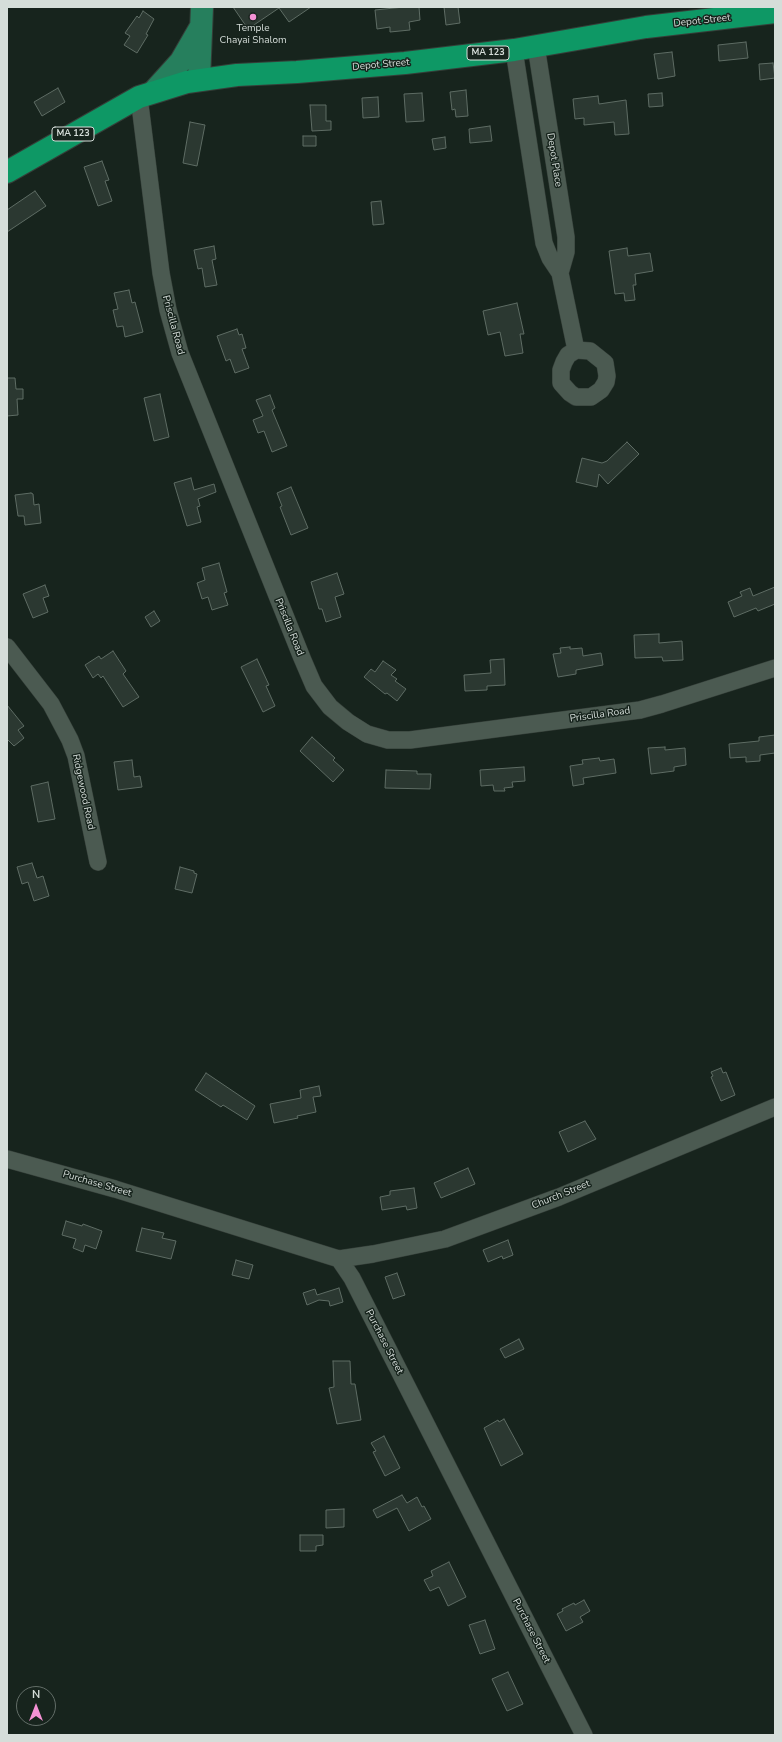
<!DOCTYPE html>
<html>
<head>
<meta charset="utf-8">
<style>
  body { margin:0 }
  #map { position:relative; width:782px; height:1742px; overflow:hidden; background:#17241d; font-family:"Nunito Sans",sans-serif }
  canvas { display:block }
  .frame { position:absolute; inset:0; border:8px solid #d5ddd9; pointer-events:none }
  .north { position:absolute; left:16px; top:1686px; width:40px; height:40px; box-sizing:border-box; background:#17241d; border:1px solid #636e68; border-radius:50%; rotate:0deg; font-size:11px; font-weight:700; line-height:16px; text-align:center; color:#d5ddd9 }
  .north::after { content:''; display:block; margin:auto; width:14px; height:18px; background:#f491d4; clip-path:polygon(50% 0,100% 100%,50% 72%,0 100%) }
</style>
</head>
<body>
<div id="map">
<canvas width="782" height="1742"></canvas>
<div class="frame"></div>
<div class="north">N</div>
</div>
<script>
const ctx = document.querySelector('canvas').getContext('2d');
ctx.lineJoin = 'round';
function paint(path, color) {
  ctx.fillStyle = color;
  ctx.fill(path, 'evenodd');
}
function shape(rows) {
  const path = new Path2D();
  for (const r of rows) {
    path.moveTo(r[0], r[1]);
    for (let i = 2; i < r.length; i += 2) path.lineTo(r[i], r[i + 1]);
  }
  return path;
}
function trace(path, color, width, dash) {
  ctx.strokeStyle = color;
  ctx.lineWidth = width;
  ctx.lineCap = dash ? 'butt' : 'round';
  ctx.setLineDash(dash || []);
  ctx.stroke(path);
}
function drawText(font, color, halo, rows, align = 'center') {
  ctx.font = font + ' "Nunito Sans",sans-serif';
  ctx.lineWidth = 3;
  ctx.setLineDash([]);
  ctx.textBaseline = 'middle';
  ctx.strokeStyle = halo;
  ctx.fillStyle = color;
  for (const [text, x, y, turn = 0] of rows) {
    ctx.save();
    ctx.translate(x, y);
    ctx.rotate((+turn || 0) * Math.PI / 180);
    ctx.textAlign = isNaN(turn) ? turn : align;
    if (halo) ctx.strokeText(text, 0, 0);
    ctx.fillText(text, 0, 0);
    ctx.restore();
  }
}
const building = shape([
  [233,7,311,7,289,22,279,8,248,29,233,7],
  [404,7,419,7,420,20,409,22,410,30,390,32,390,27,377,29,375,10,404,7],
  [444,7,458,7,460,23,446,25,444,7],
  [143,11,154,19,146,34,148,35,137,53,124,45,130,36,125,33,137,16,139,18,143,11],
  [746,42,748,58,719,61,718,45,746,42],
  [672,52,675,76,658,79,654,54,672,52],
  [773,63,775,78,760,80,759,64,773,63],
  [58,88,65,102,42,116,34,102,58,88],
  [466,90,468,116,456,117,455,109,452,110,450,92,466,90],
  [422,93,424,121,406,122,404,94,422,93],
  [662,93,663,106,649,107,648,94,662,93],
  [598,96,599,104,626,100,629,134,615,135,614,122,584,125,584,118,575,119,573,99,598,96],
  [378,97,379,117,363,118,362,98,378,97],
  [310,105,326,105,326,121,331,121,331,130,312,131,310,105],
  [190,122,205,125,197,166,183,163,190,122],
  [490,126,492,141,470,143,469,129,490,126],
  [303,136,316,136,316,146,303,146,303,136],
  [445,137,446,148,434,150,432,139,445,137],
  [102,161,109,180,105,181,112,201,98,206,84,167,102,161],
  [35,191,46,206,7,232,7,210,35,191],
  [381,201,384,224,373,225,371,202,381,201],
  [214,246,216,259,212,260,217,285,205,287,202,268,198,269,194,250,214,246],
  [627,248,628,256,650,253,653,271,635,274,636,285,633,285,635,300,625,301,624,293,615,294,609,251,627,248],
  [129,290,132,303,135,302,143,332,125,337,123,326,117,327,113,310,118,309,114,293,129,290],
  [517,303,524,334,520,334,523,353,505,356,500,332,488,335,483,311,517,303],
  [237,329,239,335,242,334,246,348,242,349,249,368,235,373,230,359,226,361,217,336,237,329],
  [7,378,15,378,16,389,23,389,23,399,17,399,18,415,7,416,7,378],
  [160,394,169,437,154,441,144,398,160,394],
  [270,395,275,408,272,410,287,446,272,452,264,431,258,433,253,420,263,416,256,400,270,395],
  [627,442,639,454,608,484,599,474,597,487,576,482,582,458,602,463,607,461,627,442],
  [191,478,194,490,214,484,216,492,198,499,200,506,197,507,201,522,187,526,174,483,191,478],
  [291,487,308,528,291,535,280,507,282,506,277,493,291,487],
  [31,493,33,494,34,505,39,504,41,523,25,525,24,516,18,516,15,495,31,493],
  [219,563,227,592,224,593,228,605,212,610,208,597,202,599,197,583,205,580,202,568,219,563],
  [337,573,344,594,335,597,341,617,326,622,322,609,319,609,311,582,337,573],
  [45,585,49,596,43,598,48,612,33,618,23,594,45,585],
  [775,587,775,604,758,611,756,608,734,617,728,602,742,596,740,592,750,588,753,596,775,587],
  [154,611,160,621,151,627,145,617,154,611],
  [659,634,659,643,682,641,683,660,663,661,662,657,635,658,634,635,659,634],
  [570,647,570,649,582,648,583,656,601,653,603,665,576,670,576,674,558,677,553,654,561,653,560,648,570,647],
  [113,651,126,671,123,674,139,697,123,707,103,676,101,678,98,674,93,678,85,665,99,656,101,659,113,651],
  [257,659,269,685,266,686,275,706,263,712,241,667,257,659],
  [504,659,505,685,487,686,487,690,465,691,464,675,491,673,490,660,504,659],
  [383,661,396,670,391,675,397,679,395,681,406,689,397,701,387,693,385,694,364,677,371,669,375,672,383,661],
  [7,705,24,726,18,730,24,738,14,746,7,739,7,705],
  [775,735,775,753,760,755,760,761,746,762,746,757,730,758,729,744,759,741,759,737,775,735],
  [312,737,335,758,333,760,344,770,333,782,300,751,312,737],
  [665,747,665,750,685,748,686,765,674,767,674,771,651,774,648,748,665,747],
  [599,758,600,761,614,759,616,773,583,778,584,784,573,786,570,766,583,764,582,760,599,758],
  [132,760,134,777,140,776,142,787,118,790,114,762,132,760],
  [524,767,525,781,512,782,513,787,504,788,505,791,494,791,493,785,481,786,480,770,524,767],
  [386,770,417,771,417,774,431,774,430,789,385,788,386,770],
  [48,782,55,819,38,822,31,786,48,782],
  [32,863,37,878,43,876,49,896,34,901,28,882,22,884,17,867,32,863],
  [180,867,194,871,194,873,197,874,192,893,175,889,180,867],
  [721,1068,723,1073,726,1072,735,1095,721,1101,711,1077,713,1076,711,1072,721,1068],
  [206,1073,255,1106,247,1120,223,1105,221,1107,195,1090,206,1073],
  [319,1086,321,1096,313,1097,316,1112,297,1116,298,1118,274,1123,270,1104,301,1098,300,1090,319,1086],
  [585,1121,596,1139,568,1152,559,1132,585,1121],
  [468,1168,475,1184,441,1198,434,1183,468,1168],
  [414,1188,417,1208,407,1210,406,1206,382,1210,380,1197,390,1195,390,1191,414,1188],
  [66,1221,82,1226,83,1224,102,1231,96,1249,85,1245,83,1252,73,1248,76,1239,62,1235,66,1221],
  [142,1228,164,1233,162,1238,176,1241,171,1259,136,1251,142,1228],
  [508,1240,513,1255,503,1259,502,1256,488,1262,483,1250,508,1240],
  [236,1260,253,1265,249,1279,232,1275,236,1260],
  [397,1273,405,1295,393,1299,385,1277,397,1273],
  [339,1288,343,1302,330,1306,329,1301,319,1300,307,1305,303,1293,315,1289,317,1295,339,1288],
  [519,1339,524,1349,505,1358,500,1349,519,1339],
  [333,1361,350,1361,351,1384,355,1384,361,1420,337,1424,329,1388,334,1387,333,1361],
  [504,1419,523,1454,501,1466,484,1428,498,1420,499,1422,504,1419],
  [384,1436,400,1468,385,1476,373,1452,376,1451,371,1443,384,1436],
  [402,1495,407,1503,417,1497,422,1507,424,1506,431,1519,409,1531,397,1508,377,1518,373,1510,402,1495],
  [344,1509,344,1527,326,1528,326,1510,344,1509],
  [300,1535,323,1535,323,1545,316,1546,316,1551,300,1551,300,1535],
  [449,1562,466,1597,448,1606,439,1587,430,1591,424,1580,433,1576,431,1571,449,1562],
  [584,1600,590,1611,580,1617,583,1622,566,1631,557,1614,563,1611,562,1609,574,1603,575,1605,584,1600],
  [485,1620,495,1649,480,1654,469,1625,485,1620],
  [508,1672,523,1704,507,1711,492,1679,508,1672]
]);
paint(building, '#2b3831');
trace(building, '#5e6c64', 1);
const minor = shape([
  [536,46,566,237,566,252,560,273],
  [514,50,544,243,550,258,560,273,576,350,568,355,564,362,561,370,561,383,570,393,576,397,591,397,601,390,606,382,607,376,605,363,590,351,576,350],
  [139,97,161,273,168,310,180,353,302,658,314,686,330,707,348,722,367,734,388,740,410,740,640,710,662,704,775,668],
  [7,647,51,704,70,740,76,756,98,862],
  [7,1159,115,1189,339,1259,352,1278,584,1735],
  [339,1259,373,1254,445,1239,559,1197,775,1107]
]);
const major = shape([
  [199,80,202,7],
  [153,92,181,61,200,28]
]);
const highway = shape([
  [7,172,139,97,187,82,237,75,297,72,405,63,514,50,646,27,775,12]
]);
trace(minor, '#353f39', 18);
trace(major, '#353f39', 24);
trace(highway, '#353f39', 24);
trace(minor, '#4b5a51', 17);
trace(major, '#267f5d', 22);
trace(highway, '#0e9865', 22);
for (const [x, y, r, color] of [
  [253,17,4,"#f491d4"]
]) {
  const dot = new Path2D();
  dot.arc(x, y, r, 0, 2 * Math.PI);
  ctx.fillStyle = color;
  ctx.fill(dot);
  trace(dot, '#17241d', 1.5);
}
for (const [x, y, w] of [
  [488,53,42],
  [73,134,42]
]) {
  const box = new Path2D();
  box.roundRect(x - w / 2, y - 7, w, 14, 3);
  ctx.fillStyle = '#17241d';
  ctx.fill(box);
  trace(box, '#d5ddd9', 1);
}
drawText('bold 9px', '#d5ddd9', null, [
  ["MA 123",488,53],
  ["MA 123",73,134]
]);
drawText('10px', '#d5ddd9', '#17241d', [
  ["Depot Street",702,21,-6],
  ["Depot Street",381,65,-5],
  ["Depot Place",554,160,81],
  ["Priscilla Road",173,325,75],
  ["Priscilla Road",289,627,68],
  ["Priscilla Road",600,715,-8],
  ["Ridgewood Road",83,792,78],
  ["Purchase Street",97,1184,16],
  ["Church Street",561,1195,-22],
  ["Purchase Street",384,1342,63],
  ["Purchase Street",531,1631,63]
]);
drawText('10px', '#d5ddd9', '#17241d', [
  ["Temple",253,29],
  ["Chayai Shalom",253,41]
]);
</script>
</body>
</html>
